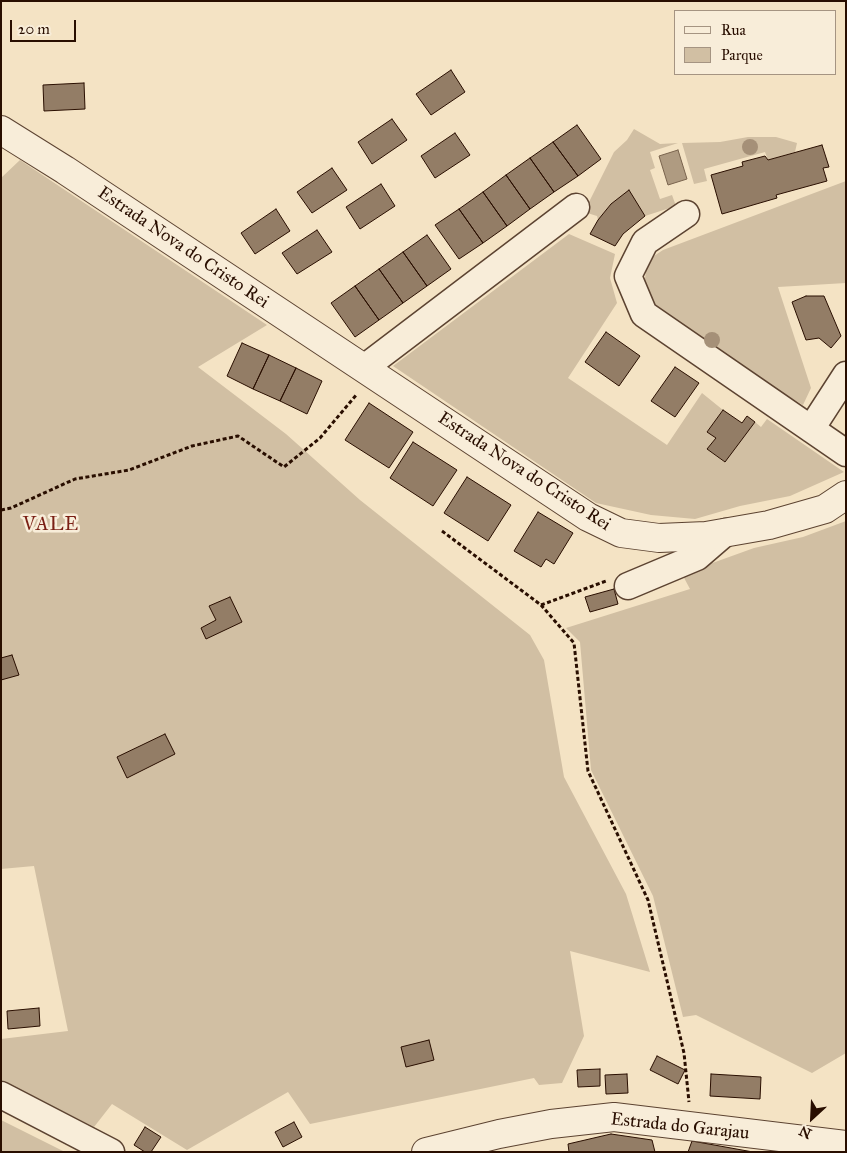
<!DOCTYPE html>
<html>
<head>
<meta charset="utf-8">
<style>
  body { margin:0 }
  #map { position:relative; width:847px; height:1153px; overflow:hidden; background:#f4e3c4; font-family:"IM FELL Great Primer",serif }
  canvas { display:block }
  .frame { position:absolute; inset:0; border:2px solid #290e00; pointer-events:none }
  .legend { position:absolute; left:674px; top:10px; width:162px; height:65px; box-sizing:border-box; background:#f8edd9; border:1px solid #a59482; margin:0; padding:6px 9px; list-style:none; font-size:15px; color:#290e00 }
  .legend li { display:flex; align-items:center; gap:10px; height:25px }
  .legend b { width:25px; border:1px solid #a59482 }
  .north { position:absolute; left:787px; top:1093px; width:50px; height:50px; -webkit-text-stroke:4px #f8edd9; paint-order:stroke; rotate:205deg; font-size:14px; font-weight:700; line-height:20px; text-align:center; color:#290e00 }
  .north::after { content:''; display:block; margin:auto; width:18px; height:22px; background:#290e00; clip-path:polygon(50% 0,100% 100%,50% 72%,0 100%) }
  .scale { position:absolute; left:10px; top:20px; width:66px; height:22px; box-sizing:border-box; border:2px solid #290e00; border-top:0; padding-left:6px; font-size:15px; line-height:18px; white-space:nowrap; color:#290e00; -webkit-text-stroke:4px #f8edd9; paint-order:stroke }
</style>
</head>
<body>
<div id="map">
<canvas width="847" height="1153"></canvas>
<div class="frame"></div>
<ul class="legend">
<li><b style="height:6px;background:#f8edd9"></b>Rua</li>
<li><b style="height:14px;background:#d1bfa3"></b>Parque</li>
</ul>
<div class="north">N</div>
<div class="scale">20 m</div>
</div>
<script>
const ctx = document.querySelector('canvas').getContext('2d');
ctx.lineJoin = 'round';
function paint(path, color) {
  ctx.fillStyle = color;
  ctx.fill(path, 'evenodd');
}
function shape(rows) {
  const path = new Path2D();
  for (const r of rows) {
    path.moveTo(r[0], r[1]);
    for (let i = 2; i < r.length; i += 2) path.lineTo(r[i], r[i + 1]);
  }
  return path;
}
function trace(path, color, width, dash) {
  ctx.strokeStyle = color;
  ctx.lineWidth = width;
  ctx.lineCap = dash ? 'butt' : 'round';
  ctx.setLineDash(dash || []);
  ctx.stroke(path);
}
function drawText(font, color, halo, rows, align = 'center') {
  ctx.font = font + ' "IM FELL Great Primer",serif';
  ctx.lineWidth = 5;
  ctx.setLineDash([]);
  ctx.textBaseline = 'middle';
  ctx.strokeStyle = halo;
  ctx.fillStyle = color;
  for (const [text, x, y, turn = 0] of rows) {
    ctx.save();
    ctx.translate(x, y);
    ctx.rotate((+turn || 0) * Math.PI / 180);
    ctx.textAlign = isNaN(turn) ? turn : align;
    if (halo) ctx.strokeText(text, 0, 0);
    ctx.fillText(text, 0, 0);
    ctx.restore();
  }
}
paint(shape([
  [634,129,660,144,678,143,650,152,655,168,650,170,660,199,672,195,676,206,645,216,611,204,598,220,597,216,584,212,614,152,627,140],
  [748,137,776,137,797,143,795,152,768,160,765,152,704,169,707,181,694,184,682,143,720,142],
  [20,160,267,325,198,367,286,434,360,500,530,635,544,660,564,777,626,894,650,972,570,951,584,1036,562,1083,539,1085,534,1078,310,1124,288,1092,187,1150,112,1104,94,1127,1,1080,1,1039,68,1031,34,866,1,869,1,178],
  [846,181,846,283,778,287,811,388,803,405,653,316,644,287,646,270,651,258,663,250],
  [569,234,615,254,610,278,617,303,568,378,667,445,702,393,723,410,707,432,716,438,707,449,724,462,755,422,761,427,767,419,844,472,790,496,740,506,695,519,651,515,596,503,393,366],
  [846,521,846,1053,812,1073,696,1015,683,1017,653,896,591,770,580,642,566,628,690,589,682,574,754,548,803,537],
  [1,1120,65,1152,1,1152]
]), '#d1bfa3');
const water = shape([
  [678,150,687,179,668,185,659,156,678,150]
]);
paint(water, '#af9b81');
trace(water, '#79634d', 1);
const building = shape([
  [451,70,465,92,431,115,416,94,451,70],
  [84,83,85,109,44,111,43,85,84,83],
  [392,119,407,140,372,164,358,142,392,119],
  [577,125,601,159,578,176,553,142,577,125],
  [455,133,470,155,435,178,421,156,455,133],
  [553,142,578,176,554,192,530,158,553,142],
  [822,145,829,167,823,168,827,181,776,195,777,198,722,214,711,175,743,166,742,162,765,156,768,160,822,145],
  [530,158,554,192,530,209,506,175,530,158],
  [332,168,347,190,312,213,297,192,332,168],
  [506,175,530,209,507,226,483,192,506,175],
  [381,184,395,206,360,229,346,207,381,184],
  [629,190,645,216,623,234,615,246,590,234,598,220,611,204,629,190],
  [483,192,507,226,483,243,459,209,483,192],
  [276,209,290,231,255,254,241,233,276,209],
  [459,209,483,243,459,259,435,225,459,209],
  [317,230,332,252,297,274,282,253,317,230],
  [427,235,451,269,427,286,403,252,427,235],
  [403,252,427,286,403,303,379,269,403,252],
  [379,269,403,303,379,320,355,286,379,269],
  [355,286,379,320,355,337,331,303,355,286],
  [806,296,824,296,841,336,831,348,819,338,806,340,792,302,806,296],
  [606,332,640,356,619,386,585,362,606,332],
  [242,343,269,355,253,389,227,376,242,343],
  [269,355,296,368,280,401,253,389,269,355],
  [675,367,699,383,675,417,651,401,675,367],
  [296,368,322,381,307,414,280,401,296,368],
  [369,403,413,432,389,468,345,440,369,403],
  [723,410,742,423,747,416,755,422,725,462,707,449,716,438,707,432,723,410],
  [413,442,457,470,433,506,390,478,413,442],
  [467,477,511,505,488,541,444,513,467,477],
  [538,512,573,533,554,564,546,559,541,567,514,551,538,512],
  [614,589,618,604,590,612,585,597,614,589],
  [230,597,242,622,206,639,201,628,216,620,209,606,230,597],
  [12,655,19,675,1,680,1,658,12,655],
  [165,734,175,754,127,778,117,757,165,734],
  [39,1008,40,1026,8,1029,7,1011,39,1008],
  [429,1040,434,1060,406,1067,401,1047,429,1040],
  [657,1056,685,1070,678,1084,650,1070,657,1056],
  [600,1069,600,1086,578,1087,577,1070,600,1069],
  [627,1074,628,1093,606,1094,605,1075,627,1074],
  [711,1074,761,1077,760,1099,710,1096,711,1074],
  [294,1122,302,1137,283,1147,275,1132,294,1122],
  [145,1127,161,1137,151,1152,145,1152,134,1145,145,1127],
  [611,1134,652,1140,655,1152,569,1152,568,1144,611,1134],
  [692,1141,753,1152,688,1152,692,1141]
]);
paint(building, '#937d66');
trace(building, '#290e00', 1);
const minor = shape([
  [686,214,645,242,628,276,644,314,846,453],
  [364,368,576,207],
  [811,429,846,375],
  [628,586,697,557,726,532],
  [1,1095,111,1152]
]);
const tertiary = shape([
  [1,130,65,170,588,517,621,533,659,538,706,536,769,525,825,509,846,495],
  [426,1152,499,1134,551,1124,614,1117,846,1145]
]);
trace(minor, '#5c4331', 29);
trace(tertiary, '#5c4331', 30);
trace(shape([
  [1,510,11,508,75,479,129,470,192,446,238,436,284,467,320,438,357,394],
  [442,531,541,605,574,643,588,771,648,900,684,1053,689,1102],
  [541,605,606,581]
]), '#290e00', 3, [4, 2.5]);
trace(minor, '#f8edd9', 26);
trace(tertiary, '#f8edd9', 28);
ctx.fillStyle = '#a59078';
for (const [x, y] of [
  [750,147],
  [712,340]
]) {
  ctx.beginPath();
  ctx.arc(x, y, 8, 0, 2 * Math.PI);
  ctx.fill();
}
drawText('18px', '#290e00', '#f8edd9', [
  ["Estrada Nova do Cristo Rei",183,248,34],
  ["Estrada Nova do Cristo Rei",524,472,33],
  ["Estrada do Garajau",680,1127,6]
]);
ctx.letterSpacing = '1px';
drawText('19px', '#7a1f14', '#f8edd9', [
  ["VALE",51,525]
]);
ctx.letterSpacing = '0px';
</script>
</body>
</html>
